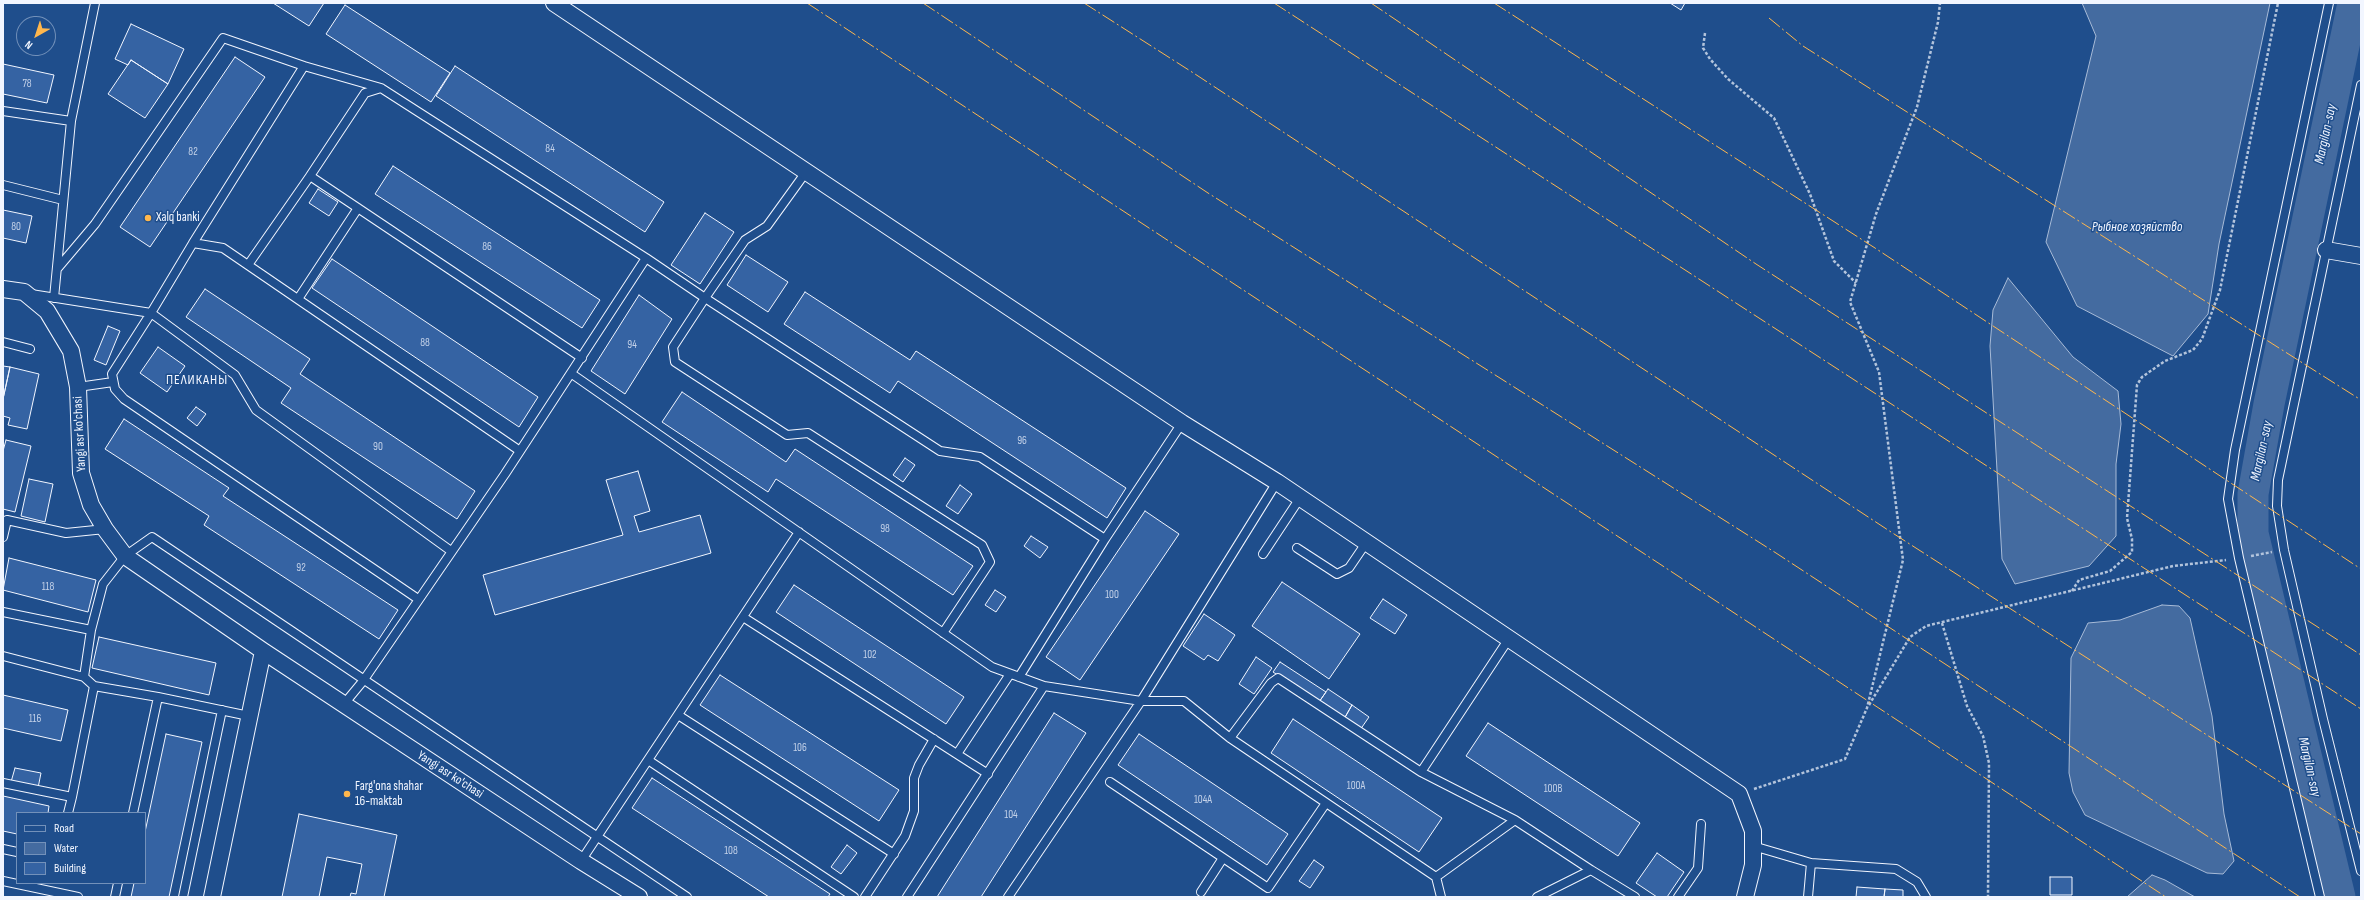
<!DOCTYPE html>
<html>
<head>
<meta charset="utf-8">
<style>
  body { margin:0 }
  #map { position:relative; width:2364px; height:900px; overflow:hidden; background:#1f4e8c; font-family:"Sofia Sans Condensed",sans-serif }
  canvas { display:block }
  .frame { position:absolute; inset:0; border:4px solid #f2f6ff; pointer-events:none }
  .legend { position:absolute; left:16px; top:812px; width:130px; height:72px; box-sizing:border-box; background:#1f4e8c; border:1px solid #7391ba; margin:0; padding:5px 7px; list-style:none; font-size:12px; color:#f2f6ff }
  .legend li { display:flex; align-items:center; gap:8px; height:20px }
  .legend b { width:20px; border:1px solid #7391ba }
  .north { position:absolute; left:16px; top:16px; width:40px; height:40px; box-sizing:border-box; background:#1f4e8c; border:1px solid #7391ba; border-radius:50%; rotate:219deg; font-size:11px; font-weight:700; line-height:16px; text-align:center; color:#f2f6ff }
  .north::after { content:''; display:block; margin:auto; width:14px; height:18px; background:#ffb74d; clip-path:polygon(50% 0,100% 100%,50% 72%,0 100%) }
</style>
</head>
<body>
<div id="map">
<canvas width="2364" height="900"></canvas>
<div class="frame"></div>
<ul class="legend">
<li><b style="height:5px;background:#1f4e8c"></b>Road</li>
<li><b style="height:11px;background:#446ba0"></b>Water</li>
<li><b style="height:11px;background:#3563a3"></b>Building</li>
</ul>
<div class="north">N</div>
</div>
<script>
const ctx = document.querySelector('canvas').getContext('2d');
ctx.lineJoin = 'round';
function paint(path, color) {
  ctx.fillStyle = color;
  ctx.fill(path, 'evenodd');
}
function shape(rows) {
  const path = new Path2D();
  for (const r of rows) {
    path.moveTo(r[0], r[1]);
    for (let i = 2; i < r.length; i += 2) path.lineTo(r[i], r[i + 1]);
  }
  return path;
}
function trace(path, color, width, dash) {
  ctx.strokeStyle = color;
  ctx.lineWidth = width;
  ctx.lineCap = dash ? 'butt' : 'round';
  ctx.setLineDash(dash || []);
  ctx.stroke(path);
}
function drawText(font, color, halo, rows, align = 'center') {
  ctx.font = font + ' "Sofia Sans Condensed",sans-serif';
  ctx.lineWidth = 3;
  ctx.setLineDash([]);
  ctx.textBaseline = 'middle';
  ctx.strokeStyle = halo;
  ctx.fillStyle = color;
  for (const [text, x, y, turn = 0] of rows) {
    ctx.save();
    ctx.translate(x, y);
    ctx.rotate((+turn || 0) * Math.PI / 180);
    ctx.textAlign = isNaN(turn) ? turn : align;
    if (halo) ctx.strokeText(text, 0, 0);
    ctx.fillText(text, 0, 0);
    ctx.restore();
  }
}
const water = shape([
  [2082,3,2270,3,2219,244,2208,314,2173,356,2077,306,2046,242,2096,36,2082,3],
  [2008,278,2073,357,2118,391,2121,424,2116,464,2116,536,2089,566,2015,584,2002,559,1990,346,1993,310,2008,278],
  [2162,605,2179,606,2190,618,2212,716,2224,814,2234,861,2223,874,2207,873,2085,815,2073,792,2069,773,2071,658,2088,623,2120,620,2162,605],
  [2152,875,2165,880,2195,897,2127,897,2152,875]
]);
paint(water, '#446ba0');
trace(water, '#a8bbd7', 1);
trace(shape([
  [2340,897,2253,533,2253,494,2269,404,2353,3]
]), '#446ba0', 31);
const building = shape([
  [273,3,324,3,309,26,273,3],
  [1670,3,1685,3,1681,10,1670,3],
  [345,5,450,73,431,102,326,34,345,5],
  [131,24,184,49,168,84,131,60,128,65,115,59,131,24],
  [235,57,265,77,150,247,120,227,235,57],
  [131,60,168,84,145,118,108,94,131,60],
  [3,64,54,75,47,103,3,94,3,64],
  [455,66,664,202,645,232,436,96,455,66],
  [393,166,600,300,582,328,375,194,393,166],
  [318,189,338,202,329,216,309,203,318,189],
  [3,210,32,216,26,243,3,238,3,210],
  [705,213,734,232,700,284,671,265,705,213],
  [746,255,788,282,768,312,727,285,746,255],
  [332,259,538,397,519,427,312,288,332,259],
  [205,289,310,359,300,374,475,491,457,519,281,403,291,388,186,317,205,289],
  [805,292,910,360,916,351,1126,488,1107,518,898,381,890,393,784,324,805,292],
  [639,295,672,319,625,394,591,371,639,295],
  [108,326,120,331,106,365,94,360,108,326],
  [158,347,185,366,167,392,140,373,158,347],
  [3,366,10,367,3,399,3,366],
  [10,367,39,374,27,429,8,425,10,418,3,416,3,399,10,367],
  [682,392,786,462,795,449,973,566,953,595,776,479,768,492,662,422,682,392],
  [196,407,206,414,197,426,187,418,196,407],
  [124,419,229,488,223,496,398,610,379,639,204,525,209,516,105,449,124,419],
  [6,440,31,446,15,512,3,509,3,451,6,440],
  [905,458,915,465,903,482,893,475,905,458],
  [638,471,650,511,634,516,639,532,700,515,711,553,495,615,483,575,623,535,606,480,638,471],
  [29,479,53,484,45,522,21,516,29,479],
  [960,485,972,494,958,514,946,506,960,485],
  [1145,511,1179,534,1080,680,1046,657,1145,511],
  [1031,536,1048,547,1040,558,1024,546,1031,536],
  [9,558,96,580,88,612,3,590,9,558],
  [1282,582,1360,634,1329,679,1252,626,1282,582],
  [794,585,964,697,946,724,776,612,794,585],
  [995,590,1006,597,996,612,985,605,995,590],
  [1383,599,1407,615,1395,634,1370,618,1383,599],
  [1204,614,1235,635,1218,661,1208,655,1204,660,1183,646,1204,614],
  [99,637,216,663,209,695,92,668,99,637],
  [1256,657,1272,668,1254,694,1239,684,1256,657],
  [1280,662,1326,692,1319,702,1273,672,1280,662],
  [720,675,899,790,879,821,700,705,720,675],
  [1328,689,1352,705,1344,719,1319,702,1328,689],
  [3,695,68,710,61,741,3,728,3,695],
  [1352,705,1369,717,1360,730,1344,719,1352,705],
  [1054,713,1086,733,981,897,937,897,1054,713],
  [1293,719,1442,818,1419,852,1271,753,1293,719],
  [1488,723,1640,823,1618,856,1466,756,1488,723],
  [166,734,202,742,169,897,131,897,134,883,145,883,145,832,166,734],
  [1139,734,1288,834,1267,865,1118,765,1139,734],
  [15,768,41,773,38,788,11,782,15,768],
  [652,778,830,894,828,897,769,897,632,808,652,778],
  [3,796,49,806,48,813,17,813,17,834,3,831,3,796],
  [299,814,397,835,384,897,350,897,351,893,356,894,362,864,327,857,319,897,282,897,299,814],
  [847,845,857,853,841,874,831,867,847,845],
  [1657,853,1684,872,1667,897,1657,897,1636,883,1657,853],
  [1314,860,1324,867,1310,888,1299,881,1314,860],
  [2050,877,2072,877,2072,895,2050,895,2050,877],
  [1857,887,1885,889,1884,897,1856,897,1857,887],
  [1885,889,1903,890,1903,897,1884,897,1885,889]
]);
paint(building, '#3563a3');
trace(building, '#f2f6ff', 1);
const service = shape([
  [304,66,381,88],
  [2361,85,2278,480,2277,506,2284,550,2323,719,2361,871],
  [3,111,71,121],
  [310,176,365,93,381,88,646,258,705,298,745,240,767,226,806,172],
  [3,185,63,200],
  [248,265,310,176,582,358],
  [57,269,95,224,223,38,304,66,193,243],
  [31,294,151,313,193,243,223,248,520,451],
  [54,298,71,121,95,3],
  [298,299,358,208],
  [3,342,30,349],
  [572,374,992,667,1044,686,1141,701,1184,701,1230,738,1436,877,1441,897],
  [78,387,113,382],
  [3,537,7,520,66,533,105,529],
  [1105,539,1182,423],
  [1297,548,1337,574,1349,568,1366,543],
  [1263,554,1300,498],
  [418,599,124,399,115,389,112,374,151,313,235,375,256,410,451,551],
  [3,612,91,630,84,677,94,686,158,697],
  [743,617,988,774],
  [91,630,103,584,125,556,152,537,687,897],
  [943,633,990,562,982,545,808,433,787,435,675,362,673,347,705,298,940,451,980,457,1105,539,1019,677],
  [3,656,84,677],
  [344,704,363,681,505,474,646,258],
  [678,715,894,854],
  [1230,738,1271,683,1278,678,1421,772,1515,820],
  [957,754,1010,674],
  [648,760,854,897],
  [1421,772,1508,640],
  [1110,782,1268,888,1326,803],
  [3,783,72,797,68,813],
  [72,797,94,686],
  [133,813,158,697,249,716],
  [1753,846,1811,863,1896,869,1917,882,1926,897],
  [3,849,17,852],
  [581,861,799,532],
  [1591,870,1635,897],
  [1436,877,1515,820,1591,870,1537,897],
  [3,881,78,897],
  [1201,892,1223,858],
  [115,897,118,883],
  [183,897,222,710],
  [865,897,905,836,914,811,914,778,919,765,934,739],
  [907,897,1044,686],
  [1008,897,1141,701,1277,482],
  [1678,897,1698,868,1701,824],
  [1808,897,1811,863],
  [2320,897,2239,558,2228,499,2235,450,2329,3]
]);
const minor = shape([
  [554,3,1182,423,1277,482,1739,794,1753,831,1753,865,1745,897],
  [2326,250,2361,256],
  [3,289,24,292,47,311,71,351,78,387,81,473,91,505,105,529,125,556,263,651,581,861,639,897],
  [212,897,263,651]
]);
trace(service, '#f2f6ff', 10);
trace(minor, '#f2f6ff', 18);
trace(shape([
  [1705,33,1703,48,1710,59,1728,79,1774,118,1810,194,1834,261,1856,283],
  [2251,556,2272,552],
  [2072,591,2079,580,2110,571,2132,552,2132,539,2127,518,2137,385,2142,377,2165,361,2193,350,2202,339,2220,290,2278,3],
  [1942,623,1967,706,1983,736,1989,763,1988,897],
  [1869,705,1910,637,1926,626,2173,566,2226,560],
  [1754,789,1845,759,1867,708,1903,560,1879,372,1850,302,1876,214,1917,107,1938,22,1940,3]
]), '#b3c4dc', 2.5, [3, 2]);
trace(service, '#1f4e8c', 8);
trace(minor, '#1f4e8c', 16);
trace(shape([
  [807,3,2166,897],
  [923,3,1208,193,1776,553,2300,897],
  [1084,3,1195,74,1891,532,2361,834],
  [1274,3,2361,709],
  [1371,3,1756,264,2361,655],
  [1494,3,1875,248,2361,569],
  [1769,18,1803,46,2361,400]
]), '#ffb74d', 1, [14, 3, 2, 3]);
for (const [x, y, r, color] of [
  [148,218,4,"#ffb74d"],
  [347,794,4,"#ffb74d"]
]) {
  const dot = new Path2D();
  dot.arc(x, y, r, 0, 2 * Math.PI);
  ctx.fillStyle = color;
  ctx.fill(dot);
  trace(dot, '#1f4e8c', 1.5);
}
drawText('11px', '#c3d1e8', null, [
  ["78",27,84],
  ["84",550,149],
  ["82",193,152],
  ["80",16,227],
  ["86",487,247],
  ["88",425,343],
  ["94",632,345],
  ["96",1022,441],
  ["90",378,447],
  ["98",885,529],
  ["92",301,568],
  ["118",48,587],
  ["100",1112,595],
  ["102",870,655],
  ["116",35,719],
  ["106",800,748],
  ["100А",1356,786],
  ["100В",1553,789],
  ["104А",1203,800],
  ["104",1011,815],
  ["108",731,851]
]);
drawText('13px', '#f2f6ff', '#1f4e8c', [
  ["Xalq banki",156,218],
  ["Farg'ona shahar",355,787],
  ["16-maktab",355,802]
], 'left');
drawText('13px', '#f2f6ff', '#1f4e8c', [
  ["Yangi asr ko'chasi",80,434,-93],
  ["Yangi asr ko'chasi",450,775,33]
]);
drawText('italic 14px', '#f2f6ff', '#1f4e8c', [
  ["Margilan-say",2326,134,-78],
  ["Рыбное хозяйство",2137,227],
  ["Margilan-say",2262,451,-78],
  ["Margilan-say",2309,767,77]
]);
ctx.letterSpacing = '1px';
drawText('14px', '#f2f6ff', '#1f4e8c', [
  ["ПЕЛИКАНЫ",197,380]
]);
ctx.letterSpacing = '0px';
</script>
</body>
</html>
